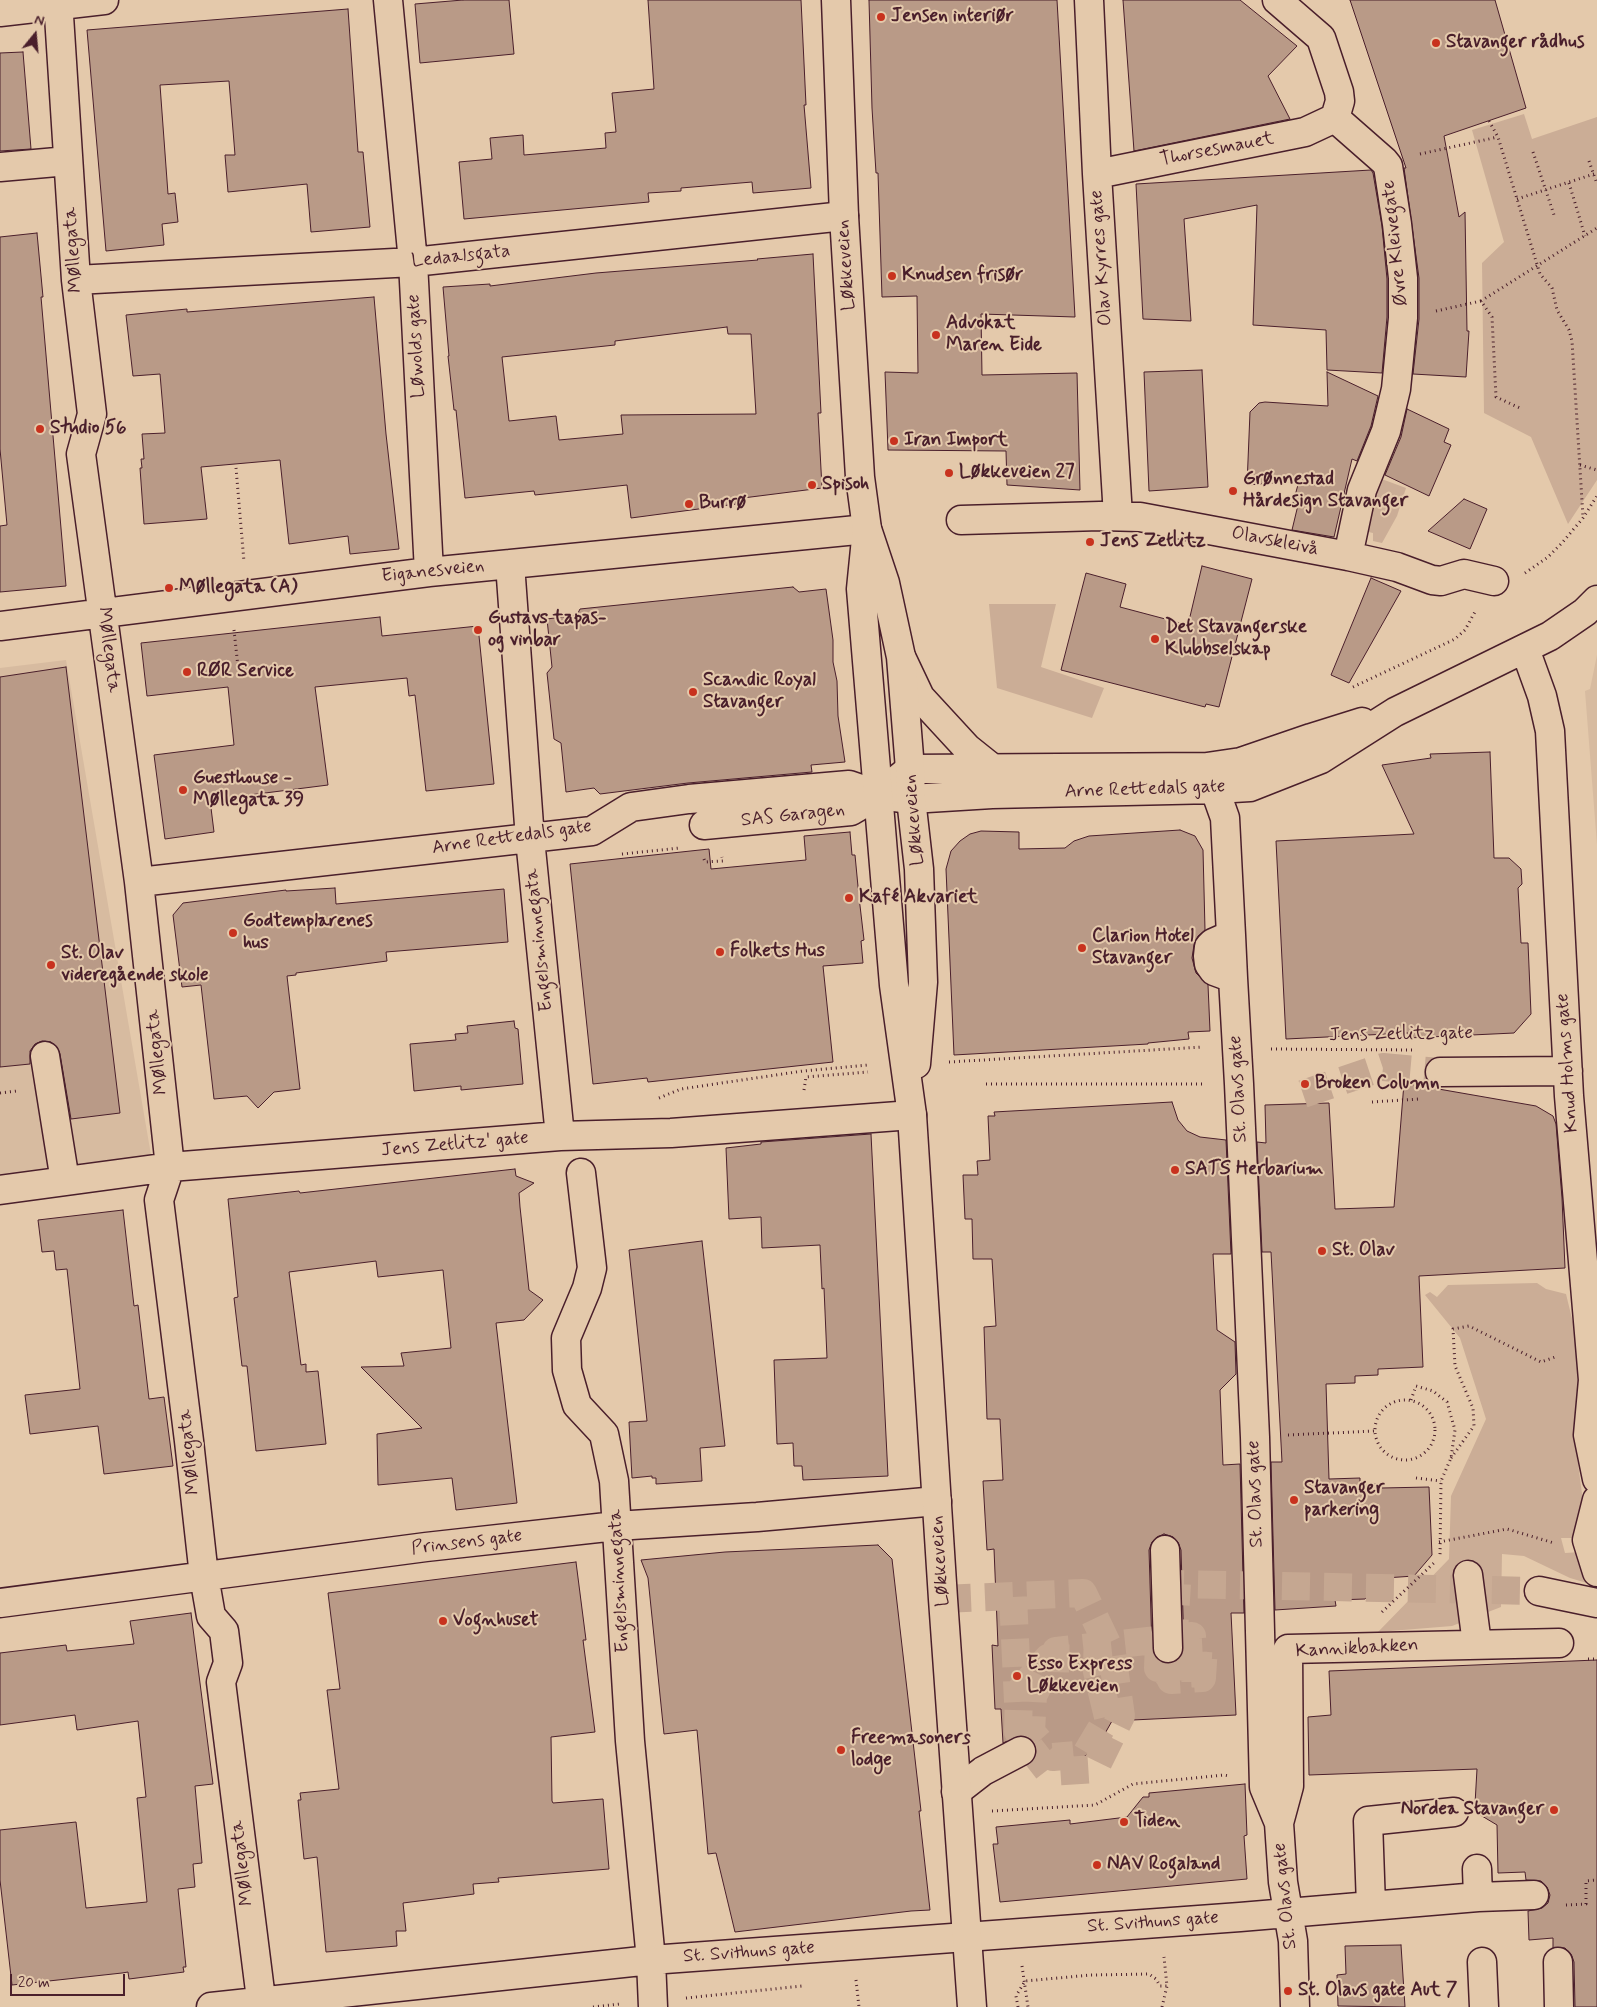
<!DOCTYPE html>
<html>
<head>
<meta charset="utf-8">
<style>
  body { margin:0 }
  #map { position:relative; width:1597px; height:2007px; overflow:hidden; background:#e4c9ab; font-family:Mynerve,sans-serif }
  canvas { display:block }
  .north { position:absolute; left:10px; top:10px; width:50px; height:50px; -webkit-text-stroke:4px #e4c9ab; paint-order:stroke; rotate:17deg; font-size:14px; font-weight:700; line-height:20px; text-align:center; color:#4a1f2b }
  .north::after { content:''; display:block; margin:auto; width:18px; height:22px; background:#4a1f2b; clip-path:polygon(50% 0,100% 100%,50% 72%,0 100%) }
  .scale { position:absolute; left:10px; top:1974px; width:115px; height:22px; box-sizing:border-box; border:2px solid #4a1f2b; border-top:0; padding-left:6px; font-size:15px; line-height:18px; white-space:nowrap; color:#4a1f2b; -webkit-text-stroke:4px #e4c9ab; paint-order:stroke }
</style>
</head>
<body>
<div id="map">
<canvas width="1597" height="2007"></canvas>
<div class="north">N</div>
<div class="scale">20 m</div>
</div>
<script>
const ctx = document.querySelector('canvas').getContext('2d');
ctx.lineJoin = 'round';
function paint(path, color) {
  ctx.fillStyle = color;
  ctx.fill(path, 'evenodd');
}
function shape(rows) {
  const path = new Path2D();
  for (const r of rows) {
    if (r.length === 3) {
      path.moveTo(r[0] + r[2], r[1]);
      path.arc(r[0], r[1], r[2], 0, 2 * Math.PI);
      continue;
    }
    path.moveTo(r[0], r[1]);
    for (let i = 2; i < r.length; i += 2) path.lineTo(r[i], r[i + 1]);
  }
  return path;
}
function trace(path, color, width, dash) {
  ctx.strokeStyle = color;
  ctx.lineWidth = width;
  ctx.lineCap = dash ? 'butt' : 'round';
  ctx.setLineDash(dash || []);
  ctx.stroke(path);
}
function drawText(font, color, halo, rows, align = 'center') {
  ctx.font = font + ' Mynerve,sans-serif';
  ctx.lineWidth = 4;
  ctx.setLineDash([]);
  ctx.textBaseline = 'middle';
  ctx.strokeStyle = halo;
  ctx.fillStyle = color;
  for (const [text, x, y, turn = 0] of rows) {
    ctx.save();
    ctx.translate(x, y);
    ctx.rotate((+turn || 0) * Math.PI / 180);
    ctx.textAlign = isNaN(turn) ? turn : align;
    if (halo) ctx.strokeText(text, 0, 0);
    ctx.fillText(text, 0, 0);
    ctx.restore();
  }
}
paint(shape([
  [1597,655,1597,845,1585,691,1590,689],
  [66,660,151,1155,0,1175,0,668]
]), '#d7bba0');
paint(shape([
  [1524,114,1532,139,1597,117,1597,480,1568,524,1531,437,1484,413,1482,263,1504,242,1472,130],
  [1379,478,1406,488,1397,516,1382,543,1373,541,1373,533,1364,531],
  [989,604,1056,604,1041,667,1104,688,1092,718,997,688],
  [1537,1283,1546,1289,1566,1294,1585,1372,1574,1434,1585,1516,1573,1538,1561,1538,1565,1553,1581,1552,1597,1558,1597,1586,1570,1578,1524,1556,1502,1554,1501,1607,1452,1626,1378,1632,1449,1559,1451,1496,1486,1419,1460,1338,1425,1295,1430,1292,1437,1297,1448,1285]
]), '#cbad96');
const building = shape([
  [463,0,509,0,514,54,420,63,415,4,463,0],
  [648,0,801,0,806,105,804,105,811,188,753,193,752,182,681,188,681,191,648,193,649,202,464,219,459,162,492,159,490,138,523,135,524,155,606,148,605,133,616,132,612,93,654,89,648,0],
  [869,0,1057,0,1075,317,981,314,982,375,1077,373,1080,490,1007,485,1006,451,888,450,885,372,918,373,917,296,882,297,878,173,876,173,872,108,869,0],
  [1123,0,1240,0,1297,46,1268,76,1290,119,1134,151,1123,0],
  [1350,0,1495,0,1526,108,1444,136,1459,217,1465,212,1467,331,1469,331,1466,377,1413,374,1419,319,1419,278,1404,168,1406,168,1350,0],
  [348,9,358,152,363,152,370,227,311,232,307,184,228,192,225,155,235,155,229,81,160,85,168,194,175,193,178,222,162,224,164,245,106,251,87,30,348,9],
  [23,52,31,149,0,151,0,53,23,52],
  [1371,170,1373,173,1382,226,1387,279,1387,317,1382,373,1327,370,1326,330,1253,325,1257,205,1184,219,1191,321,1143,319,1136,184,1371,170],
  [37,233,43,297,41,297,66,586,0,592,0,526,7,525,0,449,0,237,37,233],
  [813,254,821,413,818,413,822,488,735,499,736,504,631,518,627,485,535,495,534,491,465,498,456,410,454,410,448,356,449,356,443,287,490,284,490,286,596,273,758,260,757,259,813,254],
  [727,327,728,334,751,334,756,414,621,415,623,434,559,440,556,416,509,421,502,357,615,345,615,341,727,327],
  [374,297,386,434,399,549,350,554,348,536,289,544,280,460,201,467,207,519,144,524,140,468,142,468,141,459,144,459,142,434,165,433,160,374,133,376,126,315,187,309,187,312,374,297],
  [1202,370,1208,487,1149,491,1144,372,1202,370],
  [1327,372,1378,396,1371,426,1357,461,1352,459,1334,537,1292,530,1298,505,1293,503,1299,481,1247,485,1250,412,1259,403,1265,402,1328,406,1327,372],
  [1407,409,1449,429,1444,442,1451,445,1429,496,1385,475,1401,437,1407,409],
  [1464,499,1487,509,1470,549,1428,531,1464,499],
  [1202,566,1252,579,1219,707,1206,704,1205,707,1061,670,1086,573,1126,584,1120,607,1188,625,1202,566],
  [1371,578,1401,591,1349,683,1331,675,1371,578],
  [793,587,799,592,826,589,833,640,833,662,837,681,838,716,845,762,811,765,812,772,688,783,600,794,594,788,566,792,561,743,554,739,547,673,552,667,547,619,577,615,580,609,793,587],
  [380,617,382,636,478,626,494,784,426,791,415,695,409,696,407,678,315,687,328,785,210,800,214,832,165,839,154,755,234,745,228,687,147,696,141,643,380,617],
  [66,667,120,1113,71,1119,60,1054,57,1047,51,1042,42,1041,35,1044,30,1051,30,1064,0,1067,0,677,66,667],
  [1490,752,1494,858,1509,858,1521,869,1522,884,1518,888,1521,943,1528,943,1531,1014,1514,1033,1408,1038,1408,1033,1286,1039,1276,841,1414,834,1382,765,1431,758,1430,754,1490,752],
  [1180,830,1195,836,1203,850,1205,930,1198,936,1194,945,1192,958,1196,973,1208,985,1210,1031,1188,1032,1189,1039,1148,1043,1148,1044,954,1055,946,869,951,851,960,841,970,834,981,831,1019,832,1019,849,1065,848,1074,841,1089,836,1180,830],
  [850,832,852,855,855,855,859,897,864,940,861,941,863,963,823,966,833,1062,648,1082,647,1078,593,1084,570,864,709,849,711,869,806,860,804,836,850,832],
  [335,888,336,904,504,889,508,942,386,952,387,961,296,973,296,975,287,976,300,1089,274,1092,258,1108,247,1096,214,1099,201,985,182,987,173,915,183,903,286,890,286,891,335,888],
  [514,1021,515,1028,518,1029,523,1084,461,1090,461,1086,414,1091,410,1044,456,1040,455,1034,468,1033,467,1026,514,1021],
  [1404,1083,1536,1106,1553,1116,1556,1124,1562,1198,1565,1268,1419,1276,1423,1367,1378,1369,1378,1375,1355,1376,1355,1383,1326,1384,1329,1479,1360,1478,1360,1484,1382,1484,1382,1488,1429,1487,1432,1555,1414,1576,1385,1578,1365,1599,1335,1600,1336,1606,1275,1610,1271,1462,1282,1462,1271,1252,1262,1252,1257,1142,1266,1143,1265,1105,1329,1103,1335,1209,1394,1207,1404,1083],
  [1172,1102,1178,1120,1187,1131,1200,1137,1226,1140,1231,1254,1213,1254,1217,1330,1235,1342,1236,1374,1220,1390,1223,1465,1240,1464,1244,1613,1231,1613,1236,1715,1112,1721,1099,1744,1090,1753,1080,1759,1072,1762,1029,1764,1034,1759,1037,1752,1035,1743,1029,1738,1021,1735,1003,1743,1001,1709,995,1709,992,1645,998,1646,994,1549,987,1550,983,1481,1003,1480,1000,1419,987,1419,984,1327,996,1326,992,1259,973,1259,972,1219,965,1219,963,1175,978,1175,977,1161,990,1160,988,1116,995,1116,994,1112,1172,1102],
  [1164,1534,1173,1537,1178,1542,1181,1550,1184,1648,1181,1656,1176,1661,1169,1664,1160,1661,1155,1656,1152,1648,1149,1550,1152,1542,1157,1537,1164,1534],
  [871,1134,888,1476,803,1480,802,1466,794,1466,793,1443,777,1444,774,1360,827,1358,824,1288,822,1289,820,1245,762,1248,761,1217,729,1219,726,1148,761,1144,761,1142,871,1134],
  [515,1169,516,1176,534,1183,519,1193,520,1207,529,1290,543,1300,524,1320,496,1323,517,1503,456,1510,452,1478,378,1485,377,1434,422,1428,361,1367,404,1366,401,1353,451,1348,443,1270,378,1277,376,1261,289,1272,301,1365,306,1364,306,1372,318,1371,326,1444,256,1451,247,1366,242,1366,234,1298,238,1297,228,1199,299,1191,300,1193,515,1169],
  [123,1210,134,1306,138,1305,149,1399,164,1397,173,1466,104,1474,98,1426,30,1434,25,1395,80,1389,67,1269,56,1270,54,1251,42,1252,38,1220,123,1210],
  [702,1241,725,1446,700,1448,702,1481,656,1484,656,1478,652,1478,652,1476,632,1478,629,1422,647,1421,629,1250,702,1241],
  [878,1545,892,1559,921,1811,919,1811,930,1910,911,1911,735,1932,716,1853,708,1854,697,1730,664,1734,648,1578,641,1560,725,1552,878,1545],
  [576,1562,586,1640,583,1640,595,1732,551,1737,552,1801,553,1803,603,1799,609,1869,498,1878,499,1882,473,1884,474,1894,403,1903,406,1931,396,1931,397,1946,326,1952,317,1857,304,1859,298,1800,301,1800,300,1793,339,1789,327,1690,340,1689,328,1593,576,1562],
  [191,1613,213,1784,195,1786,202,1863,193,1864,195,1887,178,1889,186,1967,183,1967,184,1972,129,1979,128,1972,122,1973,12,1985,0,1880,0,1830,76,1822,86,1908,147,1902,137,1798,146,1797,138,1721,77,1730,75,1715,0,1725,0,1653,66,1645,67,1651,134,1644,130,1621,191,1613],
  [1597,1660,1597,2007,1575,2007,1574,1962,1571,1954,1565,1948,1553,1948,1553,1938,1529,1940,1528,1911,1542,1908,1548,1903,1550,1895,1547,1887,1541,1881,1526,1880,1525,1872,1498,1873,1497,1825,1477,1813,1475,1804,1477,1769,1309,1775,1308,1717,1331,1715,1329,1671,1597,1660],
  [1245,1784,1247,1835,1244,1836,1247,1879,1000,1902,993,1844,998,1844,996,1827,1070,1820,1070,1824,1127,1817,1143,1797,1149,1797,1149,1793,1245,1784],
  [1401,1945,1405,2007,1338,2006,1337,1975,1346,1974,1345,1946,1401,1945]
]);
paint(building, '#b99a87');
trace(building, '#4a1f2b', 1);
trace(shape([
  [1303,1094,1383,1067,1440,1072],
  [1013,1597,1018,1702],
  [943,1599,1083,1593,1112,1654,1121,1716,1095,1769,1049,1772,1018,1732,1019,1692,1048,1658,1094,1659,1108,1717,1086,1754,1053,1757,1031,1732,1033,1696,1056,1651,1192,1636,1194,1668,1158,1668,1159,1644,1199,1641,1197,1673,1168,1675,1168,1648,1204,1646,1202,1678,1171,1680,1177,1584,1539,1591]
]), '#c5a791', 28, [28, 14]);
const minor = shape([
  [58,0,76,280,92,414,81,454,139,882,170,1167,159,1200,189,1441,204,1576,211,1616,224,1631,228,1663,221,1682,262,2007],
  [388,0,413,262,429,572],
  [1089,0,1097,174,1118,516],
  [1277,0,1321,38,1339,92,1340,101,1335,118,1384,161,1388,166,1397,224,1403,278,1403,318,1396,389,1386,431,1362,490,1348,556],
  [0,12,104,0],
  [0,167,68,161],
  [1097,174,1305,132,1335,118],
  [76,280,413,262,844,216],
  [961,520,1100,516,1140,517,1348,556,1397,567,1432,580,1441,581,1464,574,1494,581],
  [510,564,530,839,560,1136],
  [0,626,429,572,867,529],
  [1525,649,1542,696,1550,731,1569,1096,1593,1380,1588,1435,1597,1479],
  [902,659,920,697,967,748,992,768],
  [1209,773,1225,818,1231,935,1233,978,1214,971,1209,964,1208,956,1209,947,1213,943,1231,935],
  [704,825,851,811,878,795,910,769,1207,767,1241,762,1311,738,1362,722],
  [139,882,592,831,631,807,689,799,849,785,878,795,911,799,992,794,1216,789,1250,787,1321,759,1395,712,1550,636,1585,612,1597,600],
  [1233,978,1239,1084,1255,1437,1264,1787,1279,1823,1283,1882,1293,1941,1295,2007],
  [45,1056,65,1181],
  [1440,1072,1568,1071],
  [581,1173,592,1268,587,1288,566,1338,567,1370,577,1405,604,1434,614,1481,630,1741,651,1960,653,2007],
  [0,1190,170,1167,560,1136,671,1133,912,1115],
  [1597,1500,1587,1540,1597,1572],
  [1165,1550,1168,1648],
  [1468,1575,1477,1644],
  [1539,1591,1597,1603],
  [0,1603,426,1547,616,1526,757,1517,937,1501],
  [956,1792,983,1771,1021,1751],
  [1279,1823,1289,1786,1288,1649,1559,1643],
  [1477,1869,1478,1897],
  [1371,1906,1368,1821,1454,1812],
  [1482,1962,1484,2007],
  [1558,1962,1559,2007],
  [211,2007,651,1960,1240,1917,1478,1897,1534,1895]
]);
const major = shape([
  [836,0,844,216,860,477,867,529,885,583,901,657,910,769,911,799,919,869,923,982,916,1064],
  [867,529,861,589,894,985,912,1115,943,1599,972,2007]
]);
trace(minor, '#4a1f2b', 31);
trace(major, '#4a1f2b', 31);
trace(shape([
  [1489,121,1498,137,1540,274,1552,288,1557,310,1569,330,1572,341,1583,517],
  [1533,152,1555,218],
  [1420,154,1498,137],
  [1589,161,1597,184],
  [1569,183,1585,236],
  [1517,199,1597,173],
  [1481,301,1597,228],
  [1436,311,1481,301,1492,317,1496,397,1522,409],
  [1580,465,1597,470],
  [236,468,244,562],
  [1525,573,1548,557,1562,543,1583,518,1597,496],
  [234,630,238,667],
  [1353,687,1455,639,1465,630,1476,610],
  [622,854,680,848],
  [704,859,705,862,723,861,722,857],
  [1271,1049,1415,1050],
  [949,1062,1203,1047],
  [986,1084,1206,1084],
  [804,1090,806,1077,868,1072],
  [0,1093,17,1091],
  [659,1098,681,1089,803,1071,868,1065],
  [1372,1102,1419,1099],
  [1405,1430,30],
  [1411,1400,1416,1386,1433,1391,1447,1402,1455,1430,1451,1458,1441,1481,1440,1557],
  [1288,1435,1374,1431],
  [1451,1458,1474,1426,1473,1408,1455,1366,1453,1329,1469,1326,1541,1362,1558,1356],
  [1416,1478,1441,1481],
  [1439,1542,1507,1529,1554,1543],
  [1382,1612,1436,1561],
  [1588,1659,1597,1659],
  [992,1811,1095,1805,1133,1784,1224,1775,1229,1776],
  [1566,1905,1586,1904,1586,1881,1597,1880],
  [1022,1966,1028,2007],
  [856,1980,859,2007],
  [686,1998,802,1986],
  [593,2007,620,2004],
  [1018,2007,1016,1996,1025,1981,1091,1975,1149,1974,1156,1979,1160,1986,1167,1986],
  [1162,2007,1167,1986,1164,1957]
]), '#4a1f2b', 3, [1, 4]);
trace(minor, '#e4c9ab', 28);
trace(major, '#e4c9ab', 28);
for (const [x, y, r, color] of [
  [881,17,5,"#c8321e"],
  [1436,43,5,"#c8321e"],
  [892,276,5,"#c8321e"],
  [936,335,5,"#c8321e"],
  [40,429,5,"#c8321e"],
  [894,441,5,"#c8321e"],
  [949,473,5,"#c8321e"],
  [812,485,5,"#c8321e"],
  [1233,491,5,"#c8321e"],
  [689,504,5,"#c8321e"],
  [1090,542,5,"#c8321e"],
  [169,588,5,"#c8321e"],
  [478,630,5,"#c8321e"],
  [1155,639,5,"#c8321e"],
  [187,672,5,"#c8321e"],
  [693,692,5,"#c8321e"],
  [183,790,5,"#c8321e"],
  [849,898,5,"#c8321e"],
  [233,933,5,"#c8321e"],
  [1082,948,5,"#c8321e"],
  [720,952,5,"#c8321e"],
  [51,965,5,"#c8321e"],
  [1305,1084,5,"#c8321e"],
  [1175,1170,5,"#c8321e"],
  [1322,1251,5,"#c8321e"],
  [1294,1500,5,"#c8321e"],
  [443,1621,5,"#c8321e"],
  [1017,1676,5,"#c8321e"],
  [841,1750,5,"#c8321e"],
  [1554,1810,5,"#c8321e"],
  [1124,1822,5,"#c8321e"],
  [1097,1865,5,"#c8321e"],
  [1288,1991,5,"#c8321e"]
]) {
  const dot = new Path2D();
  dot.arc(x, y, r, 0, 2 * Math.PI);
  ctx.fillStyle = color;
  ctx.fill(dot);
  trace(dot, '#e4c9ab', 2);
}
drawText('bold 19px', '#4a1f2b', '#e4c9ab', [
  ["Jensen interiør",891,17],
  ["Stavanger rådhus",1446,43],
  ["Knudsen frisør",902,276],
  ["Advokat",946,324],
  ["Maren Eide",946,346],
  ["Studio 56",50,429],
  ["Iran Import",904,441],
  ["Løkkeveien 27",959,473],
  ["Grønnestad",1243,480],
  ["Hårdesign Stavanger",1243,502],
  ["Spisoh",822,485],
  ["Burrø",699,504],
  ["Jens Zetlitz",1100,542],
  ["Møllegata (A)",179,588],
  ["Gustavs tapas-",488,619],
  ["og vinbar",488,641],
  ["Det Stavangerske",1165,628],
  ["Klubbselskap",1165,650],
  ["RØR Service",197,672],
  ["Scandic Royal",703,681],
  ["Stavanger",703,703],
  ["Guesthouse -",193,779],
  ["Møllegata 39",193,801],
  ["Kafé Akvariet",859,898],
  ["Godtemplarenes",243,922],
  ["hus",243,944],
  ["Clarion Hotel",1092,937],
  ["Stavanger",1092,959],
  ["Folkets Hus",730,952],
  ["St. Olav",61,954],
  ["videregående skole",61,976],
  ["Broken Column",1315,1084],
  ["SATS Herbarium",1185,1170],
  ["St. Olav",1332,1251],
  ["Stavanger",1304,1489],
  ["parkering",1304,1511],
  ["Vognhuset",453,1621],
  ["Esso Express",1027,1665],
  ["Løkkeveien",1027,1687],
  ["Freemasoners",851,1739],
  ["lodge",851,1761],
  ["Nordea Stavanger",1544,1810,"right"],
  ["Tiden",1134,1822],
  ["NAV Rogaland",1107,1865],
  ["St. Olavs gate Aut 7",1298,1991]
], 'left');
drawText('19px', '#4a1f2b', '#e4c9ab', [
  ["Thorsesmauet",1217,150,-11],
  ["Øvre Kleivegate",1396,243,-96],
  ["Møllegata",74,250,-94],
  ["Ledaalsgata",461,257,-6],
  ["Olav Kyrres gate",1102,258,-94],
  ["Løkkeveien",847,265,-94],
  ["Løwolds gate",417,346,-93],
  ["Olavskleivå",1275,542,11],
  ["Eiganesveien",433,572,-6],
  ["Møllegata",108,650,83],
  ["Arne Rettedals gate",1145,790,-2],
  ["SAS Garagen",793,816,-6],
  ["Løkkeveien",915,820,-95],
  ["Arne Rettedals gate",512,838,-8],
  ["Engelsminnegata",540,940,-96],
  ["Jens Zetlitz gate",1401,1035,-1],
  ["Møllegata",158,1052,-96],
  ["Knud Holms gate",1568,1063,-94],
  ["St. Olavs gate",1239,1089,-93],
  ["Jens Zetlitz' gate",455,1145,-5],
  ["Møllegata",190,1452,-96],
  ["St. Olavs gate",1256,1494,-92],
  ["Prinsens gate",467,1543,-7],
  ["Løkkeveien",941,1561,-94],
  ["Engelsminnegata",620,1581,-93],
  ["Kannikbakken",1357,1649,-3],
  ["Møllegata",243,1863,-97],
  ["St. Olavs gate",1286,1896,-96],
  ["St. Svithuns gate",1153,1923,-4],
  ["St. Svithuns gate",749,1953,-4]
]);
</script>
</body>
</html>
